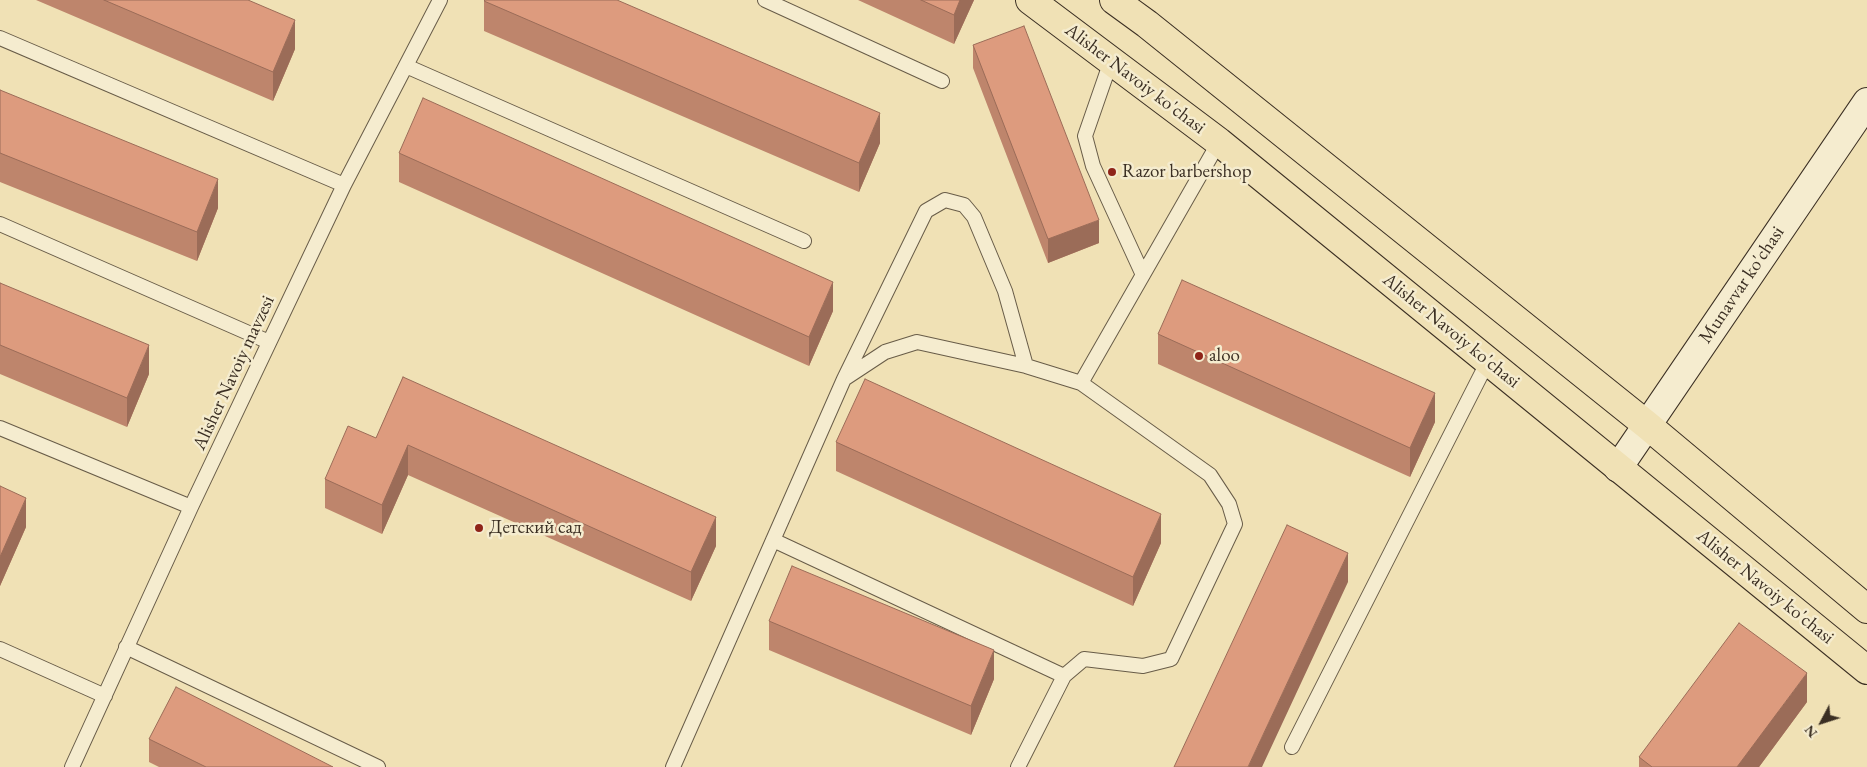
<!DOCTYPE html>
<html>
<head>
<meta charset="utf-8">
<style>
  body { margin:0 }
  #map { position:relative; width:1867px; height:767px; overflow:hidden; background:#f0e1b5; font-family:"EB Garamond",serif }
  canvas { display:block }
  .north { position:absolute; left:1797px; top:697px; width:50px; height:50px; -webkit-text-stroke:4px #f5eccf; paint-order:stroke; rotate:230deg; font-size:14px; font-weight:700; line-height:20px; text-align:center; color:#3b2f23 }
  .north::after { content:''; display:block; margin:auto; width:18px; height:22px; background:#3b2f23; clip-path:polygon(50% 0,100% 100%,50% 72%,0 100%) }
</style>
</head>
<body>
<div id="map">
<canvas width="1867" height="767"></canvas>
<div class="north">N</div>
</div>
<script>
const ctx = document.querySelector('canvas').getContext('2d');
ctx.lineJoin = 'round';
function shape(rows) {
  const path = new Path2D();
  for (const r of rows) {
    path.moveTo(r[0], r[1]);
    for (let i = 2; i < r.length; i += 2) path.lineTo(r[i], r[i + 1]);
  }
  return path;
}
function trace(path, color, width, dash) {
  ctx.strokeStyle = color;
  ctx.lineWidth = width;
  ctx.lineCap = dash ? 'butt' : 'round';
  ctx.setLineDash(dash || []);
  ctx.stroke(path);
}
function paint(path, color) {
  ctx.fillStyle = color;
  ctx.fill(path, 'evenodd');
}
function drawText(font, color, halo, rows, align = 'center') {
  ctx.font = font + ' "EB Garamond",serif';
  ctx.lineWidth = 5;
  ctx.setLineDash([]);
  ctx.textBaseline = 'middle';
  ctx.strokeStyle = halo;
  ctx.fillStyle = color;
  for (const [text, x, y, turn = 0] of rows) {
    ctx.save();
    ctx.translate(x, y);
    ctx.rotate((+turn || 0) * Math.PI / 180);
    ctx.textAlign = isNaN(turn) ? turn : align;
    if (halo) ctx.strokeText(text, 0, 0);
    ctx.fillText(text, 0, 0);
    ctx.restore();
  }
}
const lane = shape([
  [765,0,942,81],
  [0,38,344,185],
  [1111,61,1085,136,1093,166,1143,275],
  [406,66,804,241],
  [0,224,269,342],
  [844,379,926,211,945,200,964,205,974,217,1005,291,1026,366],
  [1081,383,1219,142],
  [0,428,191,507],
  [773,540,1064,676],
  [126,647,378,767],
  [0,649,105,696],
  [1292,747,1488,361],
  [72,767,191,507,344,185,440,0],
  [673,767,844,379,885,352,917,342,1026,366,1081,383,1210,475,1229,504,1235,524,1171,659,1143,666,1084,659,1064,676,1018,767]
]);
const secondary = shape([
  [1618,468,1867,102]
]);
const primary = shape([
  [1030,0,1219,142,1867,670],
  [1114,0,1147,24,1647,425,1867,609]
]);
trace(lane, '#685c48', 16);
trace(secondary, '#3b2f23', 30);
trace(primary, '#3b2f23', 30);
trace(lane, '#f5eccf', 14);
trace(secondary, '#f5eccf', 28);
trace(primary, '#f0e1b5', 28);
paint(shape([
  [36,0,248,0,295,49,273,101],
  [858,0,974,0,954,44],
  [484,1,880,143,859,192,484,31],
  [973,45,1099,243,1048,263,973,68],
  [0,90,218,208,197,261,0,182],
  [399,153,833,311,809,366,399,182],
  [0,283,149,374,127,427,0,374],
  [1158,334,1435,422,1410,477,1158,364],
  [403,377,716,546,691,601,408,475,382,534,325,508,325,479,376,438],
  [836,442,1161,543,1133,606,836,471],
  [0,486,26,527,0,586],
  [769,621,994,679,971,735,769,650],
  [1807,702,1759,767,1639,767,1639,757],
  [149,739,333,767,159,767,149,762]
]), '#be856c');
paint(shape([
  [960,0,974,0,954,44,954,15],
  [295,20,295,49,273,101,273,72],
  [880,113,880,143,859,192,859,163],
  [218,179,218,208,197,261,197,232],
  [1099,220,1099,243,1048,263,1048,239],
  [833,282,833,311,809,366,809,337],
  [149,345,149,374,127,427,127,398],
  [1435,393,1435,422,1410,477,1410,448],
  [408,445,408,475,382,534,382,505],
  [26,498,26,527,0,586,0,557],
  [1161,514,1161,543,1133,606,1133,577],
  [716,517,716,546,691,601,691,572],
  [1348,553,1348,582,1262,767,1248,767],
  [994,650,994,679,971,735,971,706],
  [1807,673,1807,702,1759,767,1737,767]
]), '#9b6c58');
const building = shape([
  [104,0,248,0,295,20,273,72,104,0],
  [485,0,617,0,880,113,859,163,484,1,485,0],
  [921,0,960,0,954,15,921,0],
  [1024,26,1099,220,1048,239,973,45,1024,26],
  [0,90,218,179,197,232,0,153,0,90],
  [423,98,833,282,809,337,399,153,423,98],
  [1182,280,1435,393,1410,448,1158,334,1182,280],
  [0,283,149,345,127,398,0,345,0,283],
  [403,377,716,517,691,572,408,445,382,505,325,479,348,426,376,438,403,377],
  [865,379,1161,514,1133,577,836,442,865,379],
  [0,486,26,498,0,557,0,486],
  [1287,525,1348,553,1248,767,1174,767,1287,525],
  [792,566,994,650,971,706,769,621,792,566],
  [1739,623,1807,673,1737,767,1652,767,1639,757,1739,623],
  [176,687,333,767,206,767,149,739,176,687]
]);
paint(building, '#dd9b7e');
trace(building, '#9b6c58', 1);
for (const [x, y, r, color] of [
  [1112,172,5,"#8f2418"],
  [1199,356,5,"#8f2418"],
  [479,528,5,"#8f2418"]
]) {
  const dot = new Path2D();
  dot.arc(x, y, r, 0, 2 * Math.PI);
  ctx.fillStyle = color;
  ctx.fill(dot);
  trace(dot, '#f5eccf', 2);
}
drawText('19px', '#3b2f23', '#f5eccf', [
  ["Alisher Navoiy ko'chasi",1135,79,37],
  ["Munavvar ko'chasi",1742,285,-56],
  ["Alisher Navoiy ko'chasi",1451,331,39],
  ["Alisher Navoiy mavzesi",234,373,-65],
  ["Alisher Navoiy ko'chasi",1765,587,39]
]);
drawText('19px', '#3b2f23', '#f5eccf', [
  ["Razor barbershop",1122,172],
  ["aloo",1209,356],
  ["Детский сад",489,528]
], 'left');
</script>
</body>
</html>
